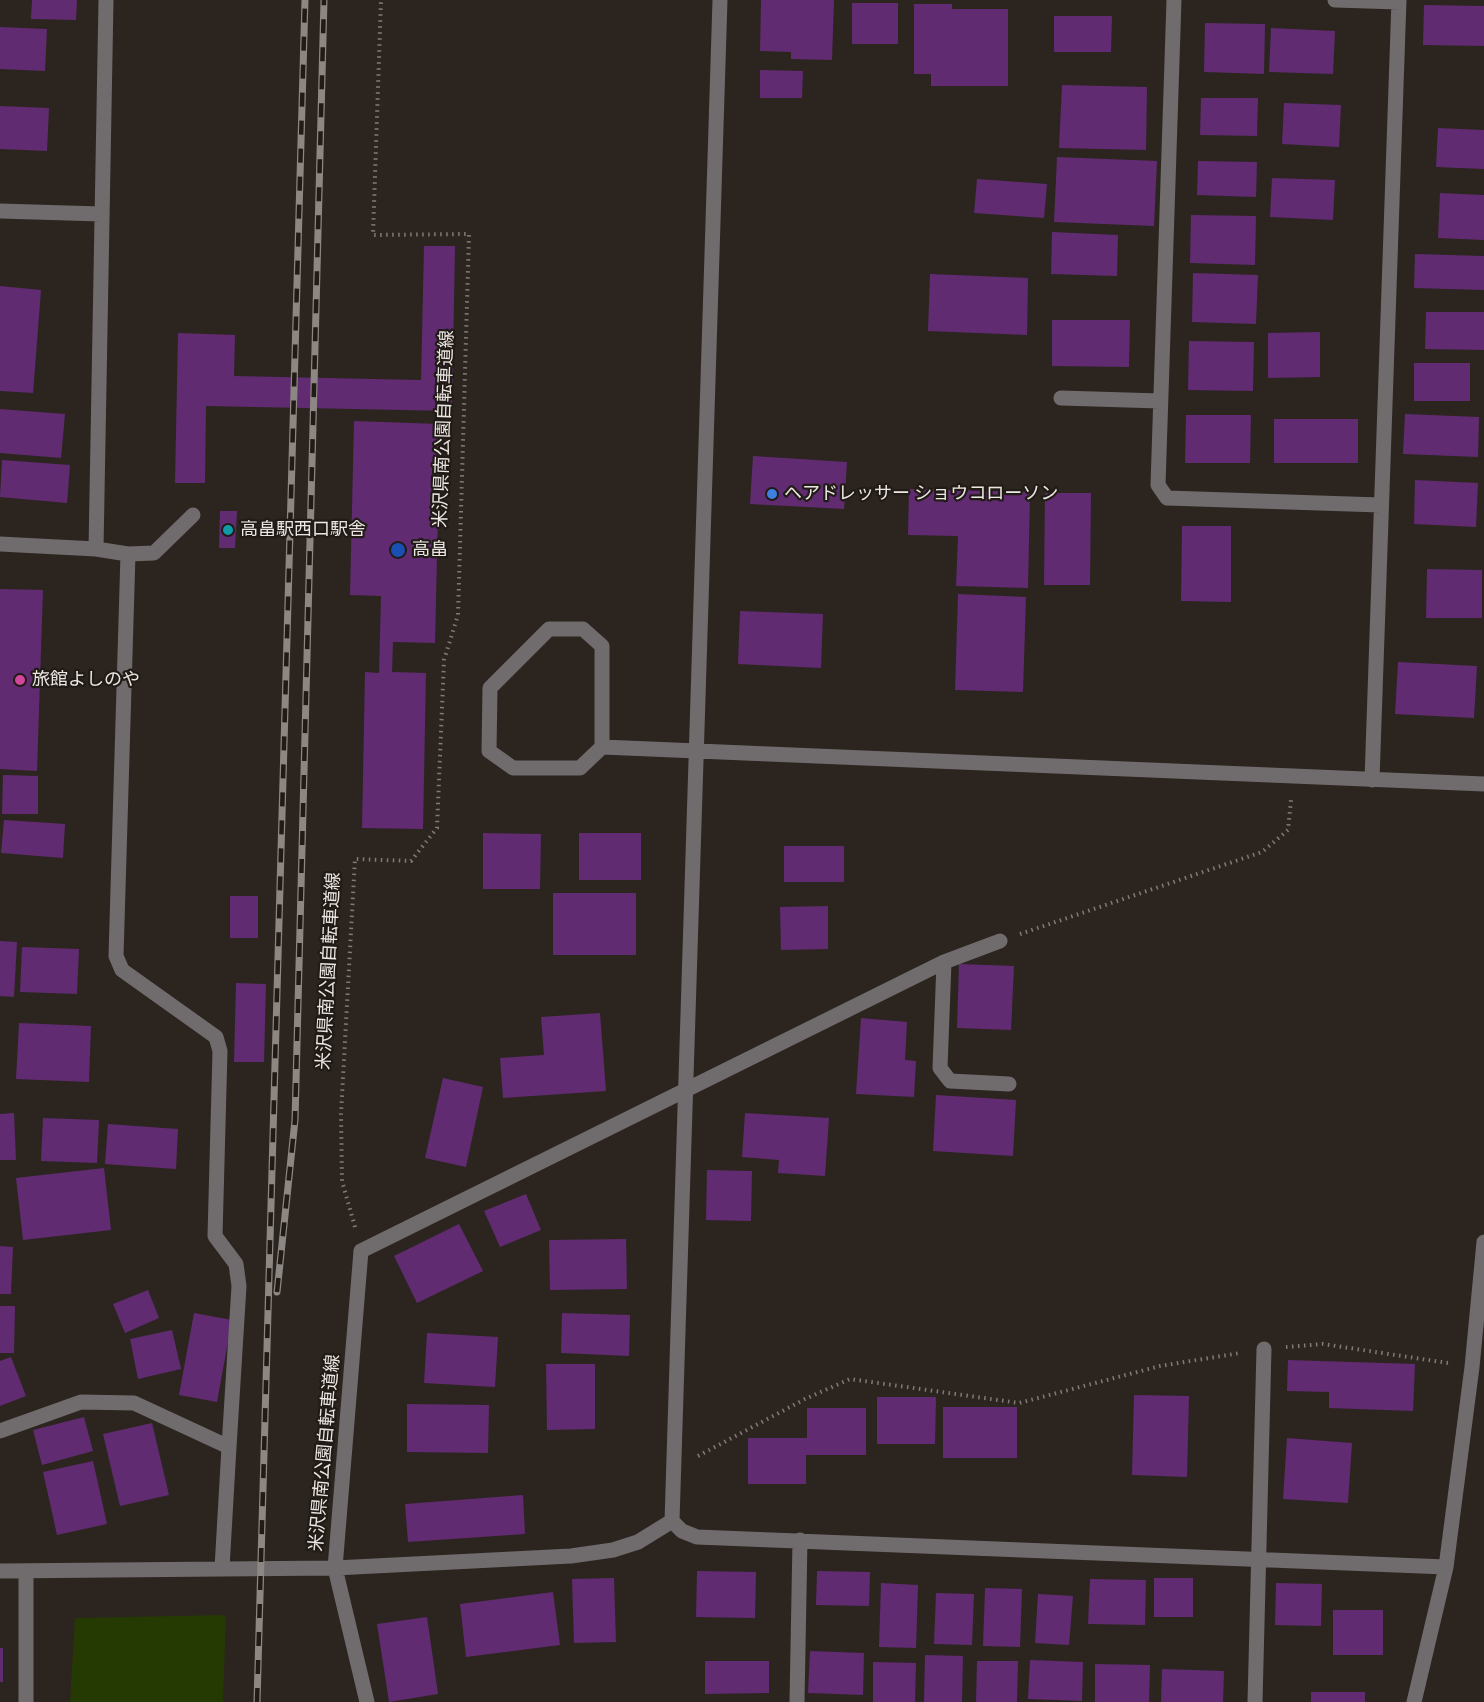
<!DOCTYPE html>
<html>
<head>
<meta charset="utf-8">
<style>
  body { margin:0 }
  canvas { display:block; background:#2b241f }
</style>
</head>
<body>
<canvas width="1484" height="1702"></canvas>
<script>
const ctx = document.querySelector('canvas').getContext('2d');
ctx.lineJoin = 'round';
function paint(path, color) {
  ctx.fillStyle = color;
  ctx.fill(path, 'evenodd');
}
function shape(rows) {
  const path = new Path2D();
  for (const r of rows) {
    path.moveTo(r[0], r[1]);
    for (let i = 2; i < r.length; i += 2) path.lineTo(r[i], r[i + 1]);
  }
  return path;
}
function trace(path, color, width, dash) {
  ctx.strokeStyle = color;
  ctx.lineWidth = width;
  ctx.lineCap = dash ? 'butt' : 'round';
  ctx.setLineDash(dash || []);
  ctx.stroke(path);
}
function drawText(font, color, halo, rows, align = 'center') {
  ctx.font = font + ' Karla,"Noto Sans JP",sans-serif';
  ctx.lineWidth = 4.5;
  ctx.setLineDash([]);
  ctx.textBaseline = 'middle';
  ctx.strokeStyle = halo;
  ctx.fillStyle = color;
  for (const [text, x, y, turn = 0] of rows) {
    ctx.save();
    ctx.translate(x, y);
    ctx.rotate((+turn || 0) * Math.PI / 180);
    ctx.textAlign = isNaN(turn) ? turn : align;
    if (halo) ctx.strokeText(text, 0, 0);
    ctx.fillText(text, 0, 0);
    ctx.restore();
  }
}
paint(shape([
  [226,1615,223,1702,70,1702,75,1618]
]), '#253903');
paint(shape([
  [32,0,77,0,76,20,31,19],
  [761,0,834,0,832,60,791,59,791,52,760,51],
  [852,3,898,3,898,44,852,44],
  [914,4,952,4,952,9,1008,9,1008,86,931,86,931,74,914,74],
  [1424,5,1484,6,1484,46,1423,45],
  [1054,16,1112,16,1111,52,1054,52],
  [1205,23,1265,24,1264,74,1204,72],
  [0,27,47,29,45,71,0,69],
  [1271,28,1335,31,1333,74,1269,72],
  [760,70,803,71,802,98,760,98],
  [1062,85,1147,87,1146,150,1059,148],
  [1201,98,1258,98,1257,136,1200,135],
  [1284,103,1341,105,1339,147,1282,144],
  [0,106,49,108,47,151,0,149],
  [1438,128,1484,130,1484,169,1436,167],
  [1057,157,1157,161,1154,226,1054,222],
  [1198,161,1257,162,1256,197,1197,195],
  [1272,178,1335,180,1333,220,1270,217],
  [977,179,1047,184,1044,218,974,213],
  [1440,193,1484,195,1484,240,1438,238],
  [1191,215,1256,216,1255,265,1190,263],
  [1052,232,1118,235,1117,276,1051,274],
  [424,246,455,246,452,411,206,406,205,483,175,483,178,333,235,335,234,376,421,380],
  [1415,254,1484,256,1484,290,1414,288],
  [1193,273,1258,275,1256,324,1192,322],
  [930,274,1028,278,1027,335,928,331],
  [0,286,41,290,33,393,0,391],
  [1426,312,1484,312,1484,350,1425,349],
  [1052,320,1130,320,1129,367,1052,366],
  [1320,332,1320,377,1268,378,1268,333],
  [1189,341,1254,342,1253,391,1188,390],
  [1414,363,1470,363,1470,401,1414,401],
  [0,409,65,414,61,458,0,453],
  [1405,414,1479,417,1478,457,1403,454],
  [1186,415,1251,415,1250,463,1185,463],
  [1274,419,1358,419,1358,463,1274,463],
  [354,421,440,424,435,643,393,642,392,672,426,673,423,829,362,828,365,672,379,673,381,596,350,595],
  [753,456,847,462,844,509,750,504],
  [2,460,70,465,67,503,0,497],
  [1415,480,1478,483,1476,527,1414,524],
  [909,489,1030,492,1028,588,956,586,958,536,908,535],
  [1045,493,1091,493,1090,585,1044,585],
  [220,511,237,511,235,548,219,548],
  [1182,526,1231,526,1231,602,1181,601],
  [1427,569,1482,570,1482,618,1426,618],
  [0,589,43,590,37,771,0,769],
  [958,594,1026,597,1023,692,955,690],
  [740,611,823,614,821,668,738,664],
  [1398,662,1477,666,1474,718,1395,714],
  [3,775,38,776,38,814,2,814],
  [4,820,65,824,63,858,1,853],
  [483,833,541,834,540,889,483,889],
  [579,833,641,833,641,880,579,880],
  [784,846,844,846,844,882,784,882],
  [553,893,636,893,636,955,553,955],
  [230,896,258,896,258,938,230,938],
  [828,906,828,949,781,950,780,907],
  [0,941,17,942,14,997,0,996],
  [22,947,79,949,77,994,20,992],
  [959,964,1014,966,1011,1030,957,1028],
  [236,983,266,984,264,1062,234,1062],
  [600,1013,606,1091,503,1098,500,1058,544,1055,541,1017],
  [861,1018,907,1022,905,1060,916,1061,914,1097,856,1094],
  [19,1023,91,1026,89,1082,16,1079],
  [443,1078,483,1087,466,1167,425,1158],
  [936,1095,1016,1100,1013,1156,933,1151],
  [14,1113,16,1160,0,1160,0,1114],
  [745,1113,829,1118,825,1176,778,1173,779,1160,742,1157],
  [43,1118,99,1120,97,1163,41,1161],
  [108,1124,178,1129,176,1169,105,1164],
  [104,1168,111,1230,23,1240,16,1178],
  [707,1170,752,1171,751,1221,706,1220],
  [526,1194,541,1230,500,1247,484,1211],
  [459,1224,483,1271,417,1303,394,1256],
  [626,1239,627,1289,550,1290,549,1240],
  [0,1246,13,1247,11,1294,0,1294],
  [148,1290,159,1318,125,1333,113,1304],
  [0,1306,15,1306,14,1353,0,1353],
  [194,1313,232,1320,217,1402,179,1395],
  [562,1313,630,1315,629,1356,561,1353],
  [172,1330,181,1369,138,1379,130,1339],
  [427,1333,498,1337,495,1387,424,1383],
  [11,1357,26,1396,0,1406,0,1361],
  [1288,1360,1415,1364,1413,1411,1329,1408,1329,1392,1287,1391],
  [546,1364,595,1364,595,1429,547,1430],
  [1134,1395,1189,1396,1187,1477,1132,1475],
  [877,1397,936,1397,935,1444,877,1444],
  [407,1404,489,1405,488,1453,407,1452],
  [943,1407,1017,1407,1017,1458,943,1458],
  [807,1408,866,1408,866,1455,806,1455,806,1484,748,1484,748,1438,807,1438],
  [84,1417,93,1451,42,1465,33,1430],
  [152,1423,169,1495,120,1506,103,1434],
  [1287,1438,1352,1443,1348,1503,1283,1499],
  [93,1461,107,1524,57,1535,43,1472],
  [523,1495,525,1534,408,1542,405,1504],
  [697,1571,756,1572,755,1618,696,1617],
  [817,1571,870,1572,869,1606,816,1605],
  [614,1578,616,1642,574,1643,572,1579],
  [1154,1578,1193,1578,1193,1617,1154,1617],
  [1090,1579,1146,1580,1145,1625,1088,1624],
  [881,1583,918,1585,916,1648,879,1647],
  [1276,1583,1322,1584,1321,1626,1275,1625],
  [985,1588,1022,1589,1020,1647,983,1646],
  [553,1592,560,1645,466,1657,460,1604],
  [936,1593,974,1594,972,1645,934,1644],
  [1038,1594,1073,1596,1069,1645,1035,1643],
  [1333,1610,1383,1610,1383,1655,1333,1655],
  [427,1617,438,1694,389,1702,377,1624],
  [0,1648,3,1648,3,1682,0,1682],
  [810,1651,864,1653,863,1695,808,1693],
  [925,1655,963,1656,962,1702,924,1702],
  [1030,1660,1083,1662,1082,1701,1028,1699],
  [705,1661,769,1661,769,1693,705,1694],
  [977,1661,1018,1661,1017,1702,976,1702],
  [873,1662,916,1663,915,1702,873,1702],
  [1095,1664,1150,1665,1149,1702,1095,1702],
  [1162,1669,1224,1671,1223,1702,1161,1702],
  [1311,1692,1365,1692,1365,1702,1311,1702]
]), '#602b70');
trace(shape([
  [1020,934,1262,852,1288,830,1291,800],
  [355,1227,342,1181,341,1114,355,859,411,861,437,828,444,660,458,615,469,234,373,235,381,0],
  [1286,1347,1323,1344,1448,1363],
  [698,1456,805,1399,850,1379,1019,1403,1160,1366,1240,1353]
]), '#817b77', 4, [1.5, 4.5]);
trace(shape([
  [720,0,672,1521,682,1531,697,1537,1446,1567],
  [1174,0,1158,485,1167,498,1380,505],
  [1335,0,1399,2],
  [0,211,101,214],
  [1061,398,1160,401],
  [0,544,96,549,128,554,154,553,193,515],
  [96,549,106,0],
  [128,554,116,956,122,970,216,1037,220,1051,215,1236,236,1264,239,1286,229,1447],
  [602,747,602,646,583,629,549,629,490,688,489,751,513,768,580,768,602,747,1484,784],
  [1372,780,1399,0],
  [944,962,940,1068,950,1081,1009,1084],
  [0,1431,81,1402,134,1403,229,1447,222,1568],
  [0,1571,335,1568,571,1556,613,1550,638,1542,672,1521],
  [26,1571,26,1702],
  [367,1702,335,1568,361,1251,944,962,1000,941],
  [797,1702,800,1540],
  [1255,1702,1264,1349],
  [1414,1702,1446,1567,1472,1367,1484,1242]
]), '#706b6d', 15);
const rail = shape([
  [277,1292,295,1120,324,0],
  [257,1702,305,0]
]);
trace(rail, '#8d8783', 7);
trace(rail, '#211b16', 4.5, [14]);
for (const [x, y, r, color] of [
  [772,494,6,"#3f7fe0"],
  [228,530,6,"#0f9aa8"],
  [398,550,8,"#1a4fb4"],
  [20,680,6,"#d1479c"]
]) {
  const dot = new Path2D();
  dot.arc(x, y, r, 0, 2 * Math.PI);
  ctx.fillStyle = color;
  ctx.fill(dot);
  trace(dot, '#211b16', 2);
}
drawText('18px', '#ebe6e3', '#211b16', [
  ["米沢県南公園自転車道線",444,429,-88],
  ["米沢県南公園自転車道線",329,971,-87],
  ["米沢県南公園自転車道線",325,1453,-85]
]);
drawText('18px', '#ebe6e3', '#211b16', [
  ["ヘアドレッサー ショウコローソン",784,494],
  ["高畠駅西口駅舎",240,530],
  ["高畠",412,550],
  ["旅館よしのや",32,680]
], 'left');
</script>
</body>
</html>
